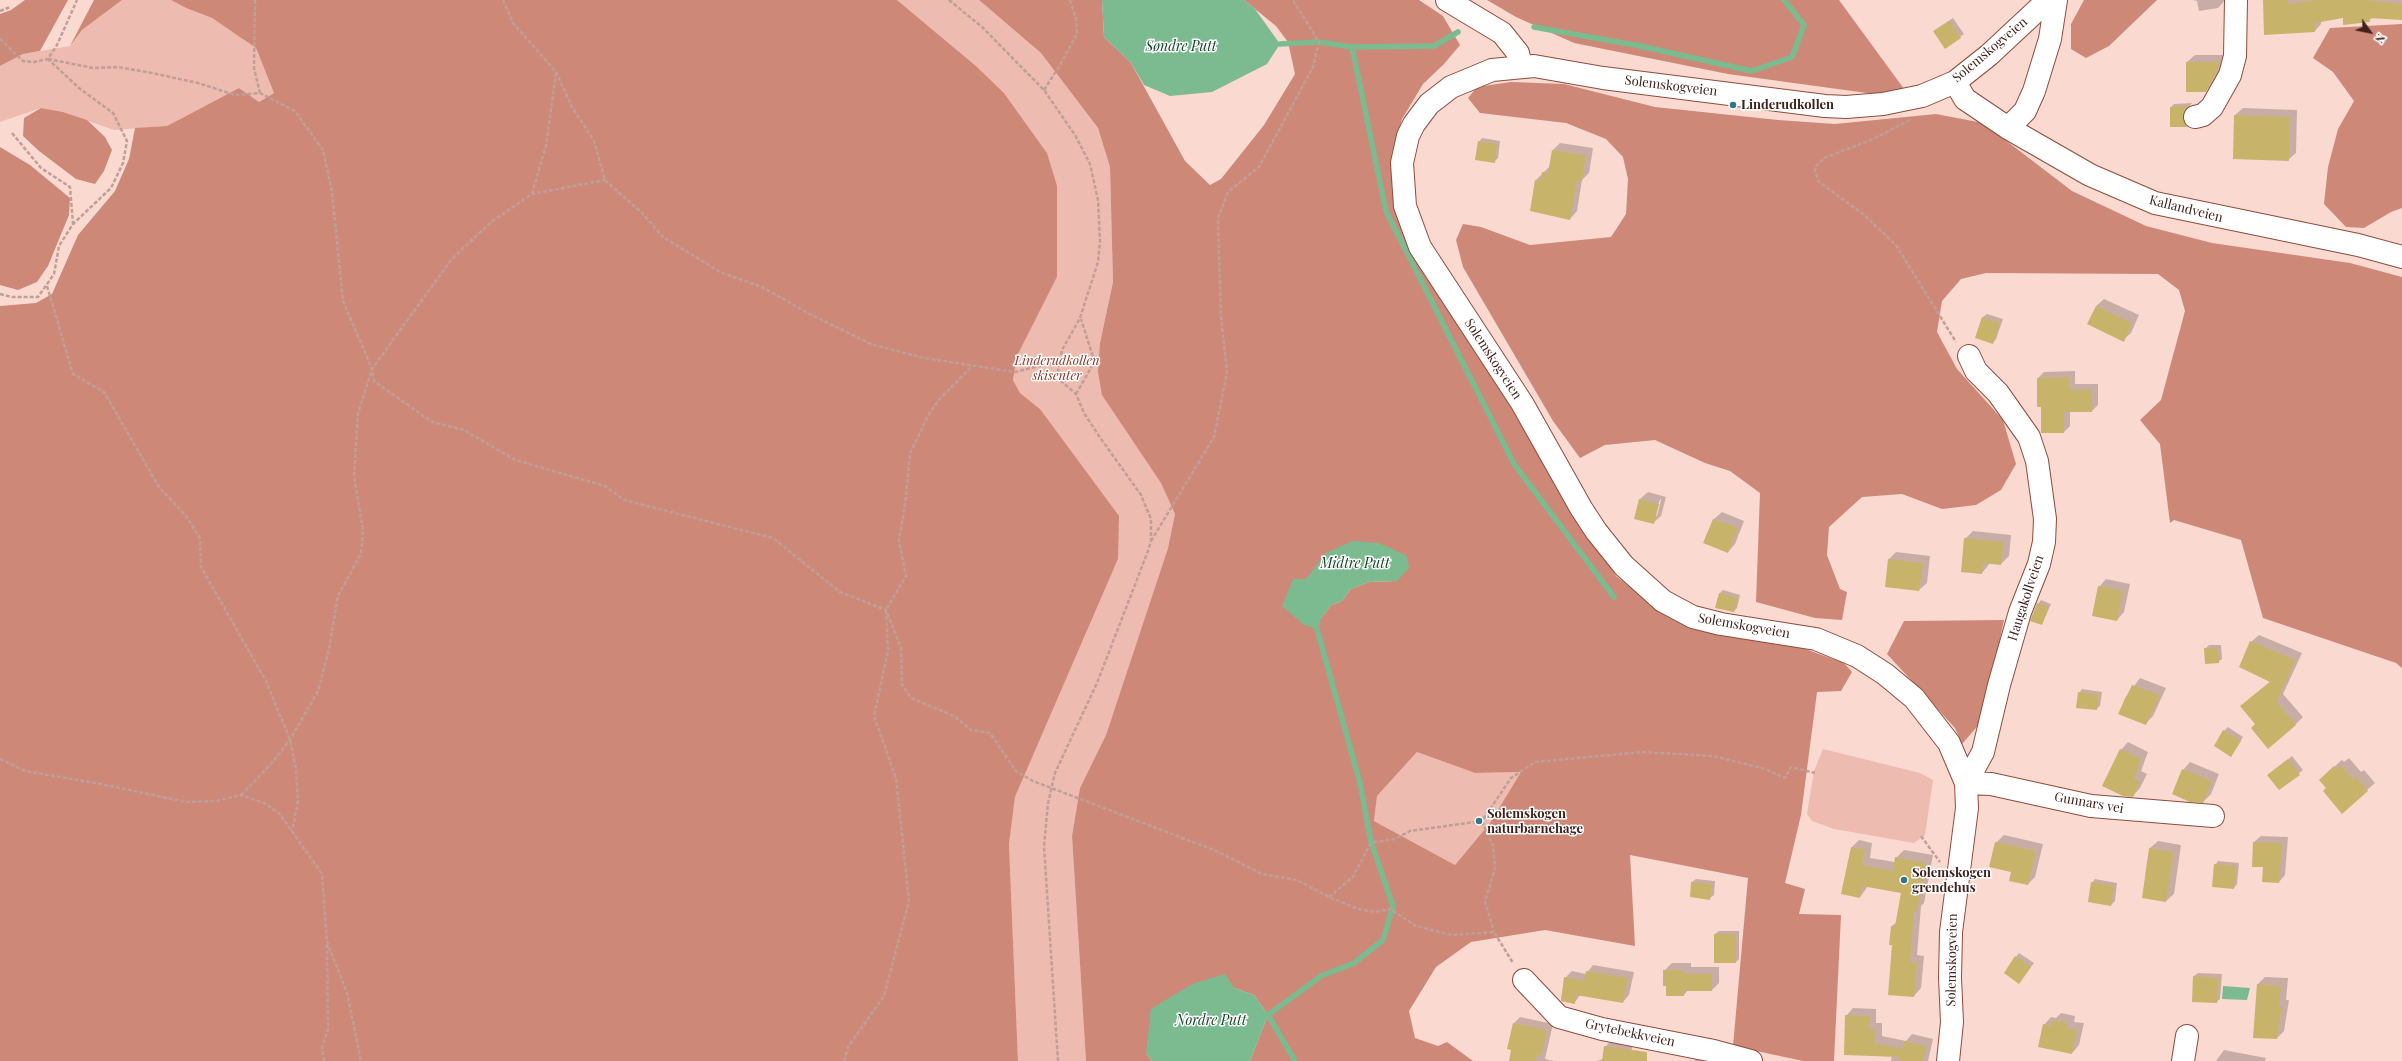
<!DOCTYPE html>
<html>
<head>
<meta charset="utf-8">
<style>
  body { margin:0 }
  #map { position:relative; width:2402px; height:1061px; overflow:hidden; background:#fad9d1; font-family:"Playfair Display",serif }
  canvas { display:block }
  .north { position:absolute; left:2350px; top:12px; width:40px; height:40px; -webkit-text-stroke:3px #fff; paint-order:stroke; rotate:123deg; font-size:11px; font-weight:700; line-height:16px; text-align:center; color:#3f211a }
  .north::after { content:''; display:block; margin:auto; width:14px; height:18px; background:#3f211a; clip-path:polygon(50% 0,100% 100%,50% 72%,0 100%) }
</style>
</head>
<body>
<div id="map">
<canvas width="2402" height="1061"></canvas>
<div class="north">N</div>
</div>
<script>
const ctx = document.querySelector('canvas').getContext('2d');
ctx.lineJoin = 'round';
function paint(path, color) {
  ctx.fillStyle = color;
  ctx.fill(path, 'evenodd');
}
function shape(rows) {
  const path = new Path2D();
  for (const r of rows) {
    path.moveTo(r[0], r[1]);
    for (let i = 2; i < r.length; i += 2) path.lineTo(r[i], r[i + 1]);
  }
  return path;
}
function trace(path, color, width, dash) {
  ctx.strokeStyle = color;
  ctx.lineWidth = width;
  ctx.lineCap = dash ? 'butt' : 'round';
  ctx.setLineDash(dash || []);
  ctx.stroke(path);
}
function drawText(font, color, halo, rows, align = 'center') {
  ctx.font = font + ' "Playfair Display",serif';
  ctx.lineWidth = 3;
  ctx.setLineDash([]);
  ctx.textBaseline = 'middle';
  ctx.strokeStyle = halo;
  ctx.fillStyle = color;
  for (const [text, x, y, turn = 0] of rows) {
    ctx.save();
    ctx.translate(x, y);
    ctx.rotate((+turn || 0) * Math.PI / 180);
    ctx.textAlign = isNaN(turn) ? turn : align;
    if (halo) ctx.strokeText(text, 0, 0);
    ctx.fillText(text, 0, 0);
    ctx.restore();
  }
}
paint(shape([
  [122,0,171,0,186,8,212,18,256,48,274,93,259,102,239,88,167,126,114,130,63,112,41,108,0,122,0,66,23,54,70,46,82,30],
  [897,0,979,0,1041,53,1098,128,1110,167,1113,282,1100,343,1175,514,1168,548,1106,735,1080,788,1072,836,1086,1061,1018,1061,1009,844,1015,797,1118,559,1040,409,1020,393,1013,380,1017,356,1057,277,1047,153,1004,93,976,66],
  [1823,749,1920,773,1933,780,1925,835,1914,843,1834,829,1812,821,1807,814,1814,771],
  [1417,752,1475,773,1521,772,1490,823,1455,865,1374,821,1377,796]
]), '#edbbaf');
paint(shape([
  [25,0,68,0,40,51,23,54,0,66,0,14,11,10],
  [94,0,122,0,82,30,70,46],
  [171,0,897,0,976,66,1004,93,1047,153,1057,186,1057,277,1017,356,1013,380,1020,393,1040,409,1119,516,1118,559,1015,797,1009,844,1018,1061,0,1061,0,306,36,303,52,294,78,235,115,191,129,159,135,128,167,126,239,88,259,102,274,93,256,48,212,18,186,8],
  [979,0,1102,0,1104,37,1131,63,1185,161,1210,185,1221,179,1264,125,1295,74,1288,42,1276,26,1244,0,1419,0,1443,16,1460,45,1444,64,1423,84,1402,119,1393,153,1394,187,1492,373,1543,462,1616,576,1650,603,1797,646,1844,663,1852,672,1841,691,1817,692,1801,815,1785,883,1805,889,1799,914,1841,915,1834,1061,1803,1061,1733,1046,1748,878,1630,855,1635,946,1545,930,1471,942,1436,967,1409,1011,1415,1038,1438,1046,1447,1042,1473,1061,1250,1061,1268,1015,1254,995,1234,988,1146,1053,1152,1061,1086,1061,1072,836,1080,788,1106,735,1168,548,1175,514,1161,483,1102,395,1098,372,1100,343,1113,282,1110,167,1098,128,1041,53],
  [1293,579,1306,579,1397,581,1369,582,1351,589,1342,601,1331,605,1322,617],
  [1417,752,1475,773,1521,772,1490,823,1455,865,1374,821,1377,796],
  [1487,0,1839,0,1907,93,1874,94,1728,74,1574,43,1516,17],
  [2084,0,2157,0,2109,46,2086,58,2071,49,2071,24],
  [2402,24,2402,208,2391,212,2364,228,2346,227,2324,204,2328,167,2338,129,2354,101,2333,72,2313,58,2330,28],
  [1511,82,1564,84,1655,107,1778,120,1835,124,1936,114,1983,123,2072,191,2146,226,2212,243,2350,263,2402,277,2402,668,2396,663,2263,618,2241,540,2174,520,2170,523,2160,444,2140,420,2161,400,2185,311,2179,290,2158,274,1986,273,1961,279,1942,301,1937,332,1957,369,2003,420,2016,464,2001,490,1976,505,1942,509,1902,494,1862,497,1829,527,1827,555,1840,589,1847,592,1842,620,1815,618,1756,602,1760,493,1730,471,1705,463,1655,440,1605,445,1580,458,1553,421,1463,267,1456,240,1463,224,1481,227,1530,245,1611,237,1626,214,1628,179,1623,157,1606,139,1566,123,1480,113,1468,98,1477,87],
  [41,108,63,112,87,120,105,137,112,150,104,171,95,184,76,179,39,151,23,136,24,118],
  [0,147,30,165,70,198,69,215,48,266,37,282,18,290,0,285],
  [2004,620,1983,720,1962,744,1955,728,1887,654,1904,621]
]), '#ce8878');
paint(shape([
  [1102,0,1244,0,1255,9,1280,44,1267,64,1212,92,1170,96,1144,85,1131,63,1104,37],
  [1352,541,1379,543,1407,556,1409,568,1397,581,1369,582,1351,589,1342,601,1331,605,1322,617,1317,629,1304,625,1282,606,1293,579,1306,579,1326,553],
  [1225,974,1234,988,1254,995,1268,1015,1250,1061,1152,1061,1146,1053,1151,1009,1192,984],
  [2223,986,2250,988,2247,1000,2222,999]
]), '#7cbb90');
paint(shape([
  [2193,0,2225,0,2218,8,2199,11,2197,1],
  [2264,0,2402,0,2402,19,2373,17,2369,21,2344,17,2321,21,2321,24,2315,31],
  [1953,18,1964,34,1960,37,1938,28],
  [2195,55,2226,55,2225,62,2214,83,2206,91,2187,62],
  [2192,103,2186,110,2186,117,2190,122,2187,126,2171,126,2171,107,2174,104],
  [2243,108,2297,110,2296,153,2288,160,2235,115],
  [1482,138,1500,141,1498,158,1494,162,1479,142],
  [1560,143,1593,148,1589,173,1582,180,1577,211,1570,219,1536,180,1550,166,1553,150],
  [2104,299,2139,315,2131,333,2123,340,2096,306],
  [1987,314,2003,319,1996,339,1993,343,1977,338,1983,317],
  [2075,371,2075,384,2098,384,2098,405,2092,411,2070,411,2070,426,2064,432,2042,406,2038,378,2044,372],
  [1648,492,1666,497,1661,516,1653,523,1640,499],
  [1660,499,1661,500,1657,516,1655,516],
  [1722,512,1744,521,1735,544,1728,552,1705,542,1714,519],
  [1973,531,2011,535,2009,556,2001,564,1990,563,1982,573,1965,539],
  [1896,552,1930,556,1927,583,1919,590,1886,586,1889,559],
  [2106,579,2130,584,2124,612,2117,620,2099,587],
  [1723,590,1740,595,1737,608,1734,611,1719,594],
  [2041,600,2051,604,2042,624,2038,604],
  [2259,635,2302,653,2283,694,2303,717,2295,725,2256,723,2249,699,2271,681,2251,642],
  [2209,645,2221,645,2222,659,2218,662,2205,649],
  [2140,678,2166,688,2153,716,2145,724,2119,714,2125,698],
  [2082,689,2102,692,2100,706,2096,709,2079,693],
  [2228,727,2243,737,2231,756,2224,731],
  [2128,742,2148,752,2141,771,2147,774,2140,788,2133,796,2121,750],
  [2292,756,2303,770,2279,789,2272,772],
  [2349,758,2361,772,2364,770,2375,783,2367,790,2328,772,2342,760,2344,762],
  [2190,762,2219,774,2211,794,2203,802,2183,770],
  [2004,835,2043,844,2035,877,2028,884,2013,871,1996,843],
  [2261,836,2288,837,2285,875,2279,882,2264,867,2254,842],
  [1859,840,1872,843,1870,858,1895,862,1896,858,1904,850,1933,855,1924,903,1921,906,1917,955,1924,956,1921,988,1914,996,1893,944,1892,926,1897,922,1902,892,1868,886,1860,897,1851,848],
  [2158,841,2181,845,2174,894,2166,901,2150,848],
  [2218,861,2239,863,2237,884,2234,888,2215,865],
  [1696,879,1715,881,1714,895,1710,898,1692,882],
  [2095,879,2117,883,2115,901,2111,905,2092,883],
  [1719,931,1739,931,1739,959,1736,962,1715,934],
  [2019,953,2034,963,2019,982,2016,957],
  [1672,963,1691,963,1691,967,1719,967,1719,983,1712,990,1688,990,1684,995,1667,985,1664,971],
  [1593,965,1634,972,1629,995,1623,1002,1581,994,1574,1003,1561,999,1565,978,1572,971,1586,974],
  [2198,973,2222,974,2220,999,2216,1002,2194,976],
  [2265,977,2288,978,2286,1000,2289,1000,2284,1031,2277,1038,2258,984],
  [1853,1008,1876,1009,1876,1023,1882,1023,1882,1036,1906,1041,1912,1034,1933,1039,1928,1061,1891,1061,1892,1056,1845,1054,1846,1016],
  [2061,1013,2075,1016,2074,1022,2084,1023,2079,1045,2072,1053,2044,1025,2051,1017,2056,1018],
  [1520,1017,1553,1024,1545,1059,1554,1061,1521,1061,1514,1023],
  [1613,1039,1633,1042,1630,1061,1597,1061,1603,1059,1605,1047],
  [2224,1050,2266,1058,2265,1061,2216,1061],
  [1698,1057,1718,1061,1694,1061]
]), '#0003');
trace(shape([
  [1534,27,1640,46,1752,71,1792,57,1804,25,1784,0],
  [1280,44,1319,42,1352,47,1434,46,1458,32],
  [1352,47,1386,211,1514,464,1614,597],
  [1295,1061,1268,1015,1321,976,1354,963,1383,940,1393,906,1371,842,1360,783,1317,629]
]), '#7cbb90', 5.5);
paint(shape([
  [2263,0,2287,0,2288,4,2314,0,2367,0,2402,4,2402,20,2369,18,2370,22,2343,25,2343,18,2315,23,2315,32,2264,35],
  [1949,21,1961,38,1945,49,1933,31],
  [2186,62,2219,62,2218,70,2206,92,2186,92],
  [2190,106,2183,114,2183,120,2187,127,2170,127,2170,107],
  [2234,115,2290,117,2289,161,2233,159],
  [1478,141,1497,144,1495,163,1475,160],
  [1552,150,1586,155,1582,181,1577,180,1570,220,1530,211,1535,180,1541,181,1542,172,1548,173],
  [2096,306,2132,323,2124,342,2087,324],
  [1982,317,2000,323,1993,344,1975,338],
  [2069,377,2069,390,2092,390,2092,412,2064,412,2064,433,2041,433,2041,407,2037,407,2037,378],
  [1639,499,1659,504,1654,524,1634,519],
  [1713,519,1738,528,1728,553,1703,543],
  [1964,538,2004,542,2001,565,1983,563,1982,574,1961,572],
  [1888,559,1923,563,1919,591,1885,587],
  [2098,586,2123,591,2117,621,2092,616],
  [1719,593,1738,598,1734,612,1715,608],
  [2037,603,2049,607,2042,625,2030,621],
  [2250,641,2295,660,2277,702,2296,725,2268,749,2251,728,2255,724,2240,706,2270,682,2239,667],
  [2204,648,2218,648,2219,663,2205,664],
  [2132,685,2160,695,2146,725,2118,714],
  [2078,692,2099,695,2097,710,2076,708],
  [2223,730,2241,741,2231,757,2214,746],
  [2120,749,2141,759,2134,779,2140,782,2133,797,2123,796,2102,786],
  [2288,759,2300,775,2279,790,2267,775],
  [2341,765,2353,779,2356,777,2368,791,2342,814,2323,791,2326,788,2319,780,2334,766,2336,769],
  [2182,769,2212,781,2203,803,2190,802,2172,794],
  [1995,842,2036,851,2028,885,2009,881,2011,872,1989,867],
  [2253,842,2282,843,2279,883,2262,882,2263,867,2252,867],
  [1851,847,1865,850,1862,865,1893,871,1895,857,1926,863,1917,912,1914,911,1910,962,1917,963,1914,997,1888,995,1892,945,1889,945,1891,926,1895,926,1901,893,1862,886,1860,898,1841,894],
  [2149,848,2174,852,2166,902,2142,898],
  [2214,864,2236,866,2234,889,2212,887],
  [1691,882,1712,884,1710,900,1690,897],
  [2091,882,2114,886,2111,906,2088,902],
  [1714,934,1736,934,1736,963,1714,963],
  [2015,956,2031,967,2019,984,2004,973],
  [1663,970,1684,970,1684,974,1712,974,1712,991,1684,991,1684,996,1666,996,1666,986,1663,986],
  [1586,971,1628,978,1623,1003,1576,995,1575,1004,1561,1001,1564,977,1584,981],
  [2193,976,2219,978,2217,1003,2192,1002],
  [2257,984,2281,986,2279,1007,2282,1007,2277,1039,2253,1038],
  [1845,1015,1869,1016,1869,1030,1875,1030,1874,1043,1902,1049,1904,1041,1926,1046,1923,1061,1899,1061,1900,1057,1844,1055],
  [2052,1020,2068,1023,2067,1029,2077,1031,2072,1054,2038,1047,2043,1024,2051,1026],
  [1513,1023,1547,1030,1541,1056,1537,1055,1536,1061,1509,1061,1511,1050,1507,1049],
  [1604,1046,1647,1052,1647,1061,1602,1061]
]), '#c8b36a');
const minor = shape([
  [1447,0,1502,33,1518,53,1521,66],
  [1955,82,1965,99,2008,128,2090,175,2155,203,2358,245,2402,257],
  [2195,117,2203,115,2212,107,2230,75,2235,56,2236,0],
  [2008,128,2025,111,2034,91,2050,39,2056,0],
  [1966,783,1983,752,1999,685,2020,612,2039,564,2044,542,2045,519,2037,461,2029,437,1998,393,1976,371,1969,356],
  [1966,783,1991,784,2091,806,2213,816],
  [1524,980,1559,1017,1602,1029,1714,1051,1751,1061],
  [1948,1061,1952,1022,1950,978,1951,932,1967,808,1966,783,1949,743,1914,698,1885,674,1857,656,1816,639,1721,624,1693,617,1663,601,1624,566,1596,531,1581,508,1522,403,1420,247,1405,206,1402,163,1408,136,1414,124,1429,104,1451,87,1492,70,1534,66,1603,78,1825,106,1846,107,1883,104,1922,96,1955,82,1989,55,2048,0],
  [2183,1061,2187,1036]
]);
trace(minor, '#904b3b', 24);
trace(shape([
  [255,0,254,68,260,93],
  [503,0,513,23,556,72,572,107,594,141,605,180,642,213,663,237,720,272,762,287,808,313,871,344,924,358,1015,372,1059,361],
  [949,0,982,27,1044,90,1075,135,1090,164,1098,200,1100,241,1098,262,1080,318,1062,350,1058,371,1061,381,1076,394,1084,413,1099,436,1141,495,1151,519,1151,541,1148,551,1097,683,1055,773,1048,803,1044,846,1058,1061],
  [0,11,10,7],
  [0,39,23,61,34,62,48,59,57,45,77,0],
  [48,59,93,68,118,67,152,73,198,83,235,95,260,93,295,111,323,150,332,192,343,301,372,369,374,381,432,422,464,430,515,460,605,486,624,500,773,538,840,592,886,610,901,648,902,685,911,698,954,716,971,730,990,733,1016,771,1033,781,1214,850,1262,874,1297,880,1329,897,1358,909,1375,912,1390,909,1416,926,1452,935,1494,932,1513,963],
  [1044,90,1060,65,1077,34,1076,19,1070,0],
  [1910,120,1873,139,1824,158,1815,167,1815,172,1819,182,1863,214,1896,245,1956,342],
  [12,133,41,168,70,187,73,224],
  [532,194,546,146,556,73],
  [47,286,73,374,104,392,159,487,186,516,200,538,201,567,266,681,290,740,296,769,298,801,292,832],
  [0,294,12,297,38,297,54,274,59,246,73,224,111,188,123,163,127,141,113,113,79,88,48,59],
  [1076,394,1091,368,1093,357,1081,319],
  [1151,541,1214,437,1227,372,1221,317,1218,218,1228,192,1259,167,1313,67,1319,42,1293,0],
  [0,759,25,771,101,784,186,802,216,801,241,795,264,803,279,813,322,874,327,942,347,993,361,1061],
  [241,795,270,765,290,740,318,691,329,649,338,596,361,553,363,530,354,476,358,413,372,369,451,260,491,222,532,194,605,180],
  [1482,821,1493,846,1495,869,1485,901,1494,932],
  [1921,836,1940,862],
  [1329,897,1353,877,1369,846,1374,842,1395,839,1410,831,1482,821,1511,778,1535,762,1642,752,1713,756,1765,769,1785,778,1791,767,1815,773],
  [324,1061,322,1047,328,1030,327,945],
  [844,1061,848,1047,884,996,909,901,896,778,874,716,888,651,886,610,906,576,899,541,906,497,910,453,929,414,939,400,971,367]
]), '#bf9f97', 2.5, [4, 2]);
trace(minor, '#fff', 22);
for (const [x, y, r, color] of [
  [1733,105,4,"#327785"],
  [1479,821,4,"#327785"],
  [1904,880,4,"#327785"]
]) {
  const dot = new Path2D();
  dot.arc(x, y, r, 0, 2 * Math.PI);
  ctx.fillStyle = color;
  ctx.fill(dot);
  trace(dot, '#fff', 1.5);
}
drawText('13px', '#3f211a', '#fff', [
  ["Solemskogveien",1990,50,-40],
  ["Solemskogveien",1671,86,7],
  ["Kallandveien",2186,209,14],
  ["Solemskogveien",1493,359,57],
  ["Haugakollveien",2026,598,-72],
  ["Solemskogveien",1744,626,10],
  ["Gunnars vei",2089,803,10],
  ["Solemskogveien",1952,960,-89],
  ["Grytebekkveien",1630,1033,12]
]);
drawText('bold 13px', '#3f211a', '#fff', [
  ["Linderudkollen",1741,105],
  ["Solemskogen",1487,814],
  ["naturbarnehage",1487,829],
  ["Solemskogen",1912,873],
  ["grendehus",1912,888]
], 'left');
drawText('italic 13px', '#8b3624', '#fff', [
  ["Linderudkollen",1057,361],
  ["skisenter",1057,376]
]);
drawText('italic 14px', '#134327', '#fff', [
  ["Søndre Putt",1181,47],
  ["Midtre Putt",1355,564],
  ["Nordre Putt",1211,1021]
]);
</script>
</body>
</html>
